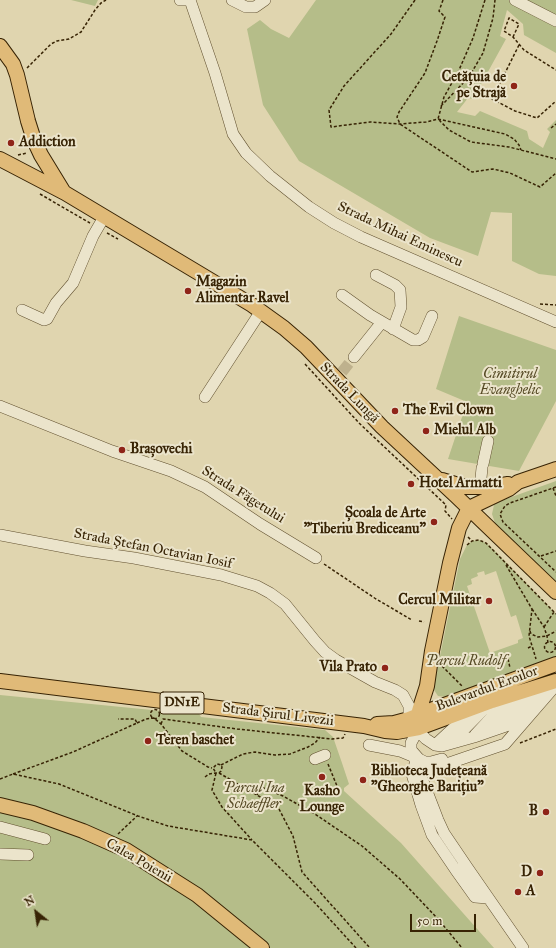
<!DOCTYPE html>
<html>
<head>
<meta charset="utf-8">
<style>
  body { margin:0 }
  #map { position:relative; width:556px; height:948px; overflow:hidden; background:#e0d5af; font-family:"IM FELL Great Primer",serif }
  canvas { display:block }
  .north { position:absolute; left:16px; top:892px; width:40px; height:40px; -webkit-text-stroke:3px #ebe4cb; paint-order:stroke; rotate:330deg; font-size:11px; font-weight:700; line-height:16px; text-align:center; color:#372304 }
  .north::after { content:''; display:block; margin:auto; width:14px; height:18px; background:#372304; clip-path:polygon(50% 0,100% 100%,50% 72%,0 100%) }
  .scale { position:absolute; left:410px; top:914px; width:66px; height:18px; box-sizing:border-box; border:2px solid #372304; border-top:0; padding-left:5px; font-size:12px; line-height:14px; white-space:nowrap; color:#372304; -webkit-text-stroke:3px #ebe4cb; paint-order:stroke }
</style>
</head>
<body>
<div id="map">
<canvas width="556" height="948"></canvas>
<div class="north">N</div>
<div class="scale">50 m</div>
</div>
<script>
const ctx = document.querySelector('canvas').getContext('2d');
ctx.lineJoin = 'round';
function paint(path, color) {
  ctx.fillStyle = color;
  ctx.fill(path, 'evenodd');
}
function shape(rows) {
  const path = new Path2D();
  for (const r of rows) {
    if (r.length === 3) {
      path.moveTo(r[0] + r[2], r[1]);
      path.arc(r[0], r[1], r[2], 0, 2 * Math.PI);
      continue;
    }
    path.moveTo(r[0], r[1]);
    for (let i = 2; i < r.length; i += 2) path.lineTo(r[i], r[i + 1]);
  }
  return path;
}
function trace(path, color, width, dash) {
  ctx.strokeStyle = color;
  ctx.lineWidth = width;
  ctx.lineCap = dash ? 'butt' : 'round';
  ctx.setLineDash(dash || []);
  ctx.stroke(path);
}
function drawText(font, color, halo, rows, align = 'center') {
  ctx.font = font + ' "IM FELL Great Primer",serif';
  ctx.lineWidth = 4;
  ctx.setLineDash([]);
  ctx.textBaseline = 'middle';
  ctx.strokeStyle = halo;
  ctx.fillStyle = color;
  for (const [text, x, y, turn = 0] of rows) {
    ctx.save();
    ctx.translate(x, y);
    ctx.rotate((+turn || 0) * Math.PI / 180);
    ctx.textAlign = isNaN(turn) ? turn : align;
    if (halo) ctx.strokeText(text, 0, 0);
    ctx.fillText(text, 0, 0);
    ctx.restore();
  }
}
paint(shape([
  [71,0,98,0,95,6],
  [316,0,556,0,556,53,524,35,523,24,507,10,500,36,506,39,473,99,468,98,457,112,475,116,480,111,527,131,529,139,543,148,550,132,547,129,556,120,556,276,539,274,512,261,512,213,491,212,478,256,430,238,299,161,263,105,247,29,260,20,271,29,289,38],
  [459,316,556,350,556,401,519,471,448,459,467,402,436,389],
  [556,481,556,585,495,523,492,514,494,505,506,499],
  [479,540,486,543,495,551,556,614,556,658,446,697,438,696,434,690,435,680,460,559,467,545,472,541],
  [484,571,485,575,496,571,511,617,516,615,523,638,518,640,518,643,490,653,467,586,472,584,471,579,478,576,477,573],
  [0,695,162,711,183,708,196,709,201,717,325,730,333,737,342,763,349,784,344,788,344,791,401,843,494,948,0,948]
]), '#b5bd89');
trace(shape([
  [342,372,354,357]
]), '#beb18d', 11, [11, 5.5]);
const minor = shape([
  [180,0,186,0],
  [190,0,215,73,233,134,246,153,270,176,309,207,334,223,361,237,556,322],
  [232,0,246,7,255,7,265,0],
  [515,0,556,21],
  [376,275,395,285,400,290,401,307,393,329],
  [342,295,370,315,413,340,418,340,423,337,432,316],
  [22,310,44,320,47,319,56,303,73,283,93,236,104,217],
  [354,357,382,322],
  [205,397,261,311],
  [0,406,112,451,171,471,205,487,260,524,316,558],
  [483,464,488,441],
  [480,488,482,468],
  [0,535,85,551,134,558,221,575,257,586,270,593,285,604,315,641,325,652,336,660,375,682,395,690,403,695,409,706,409,719],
  [511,723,545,685],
  [419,728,411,743,411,750,438,820,444,833,467,867,523,948],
  [419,728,421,734,426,739,435,745,442,746,474,737,526,719],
  [493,730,532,688],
  [475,735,512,695],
  [451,743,490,703],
  [369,745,400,751,412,756],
  [435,745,474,709],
  [412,751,419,759,425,762,431,762,442,759],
  [315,759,325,755],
  [415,764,426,771,505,744,556,685],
  [415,764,412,774,421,805,432,835,455,869,463,869,467,867],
  [0,827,45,839],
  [0,854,28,855],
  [455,869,475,897,488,898]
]);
const major = shape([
  [0,46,13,64,17,75,28,121,34,140,41,155,63,191],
  [0,159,65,193,252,305,284,328,306,347,382,427,456,496,556,592],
  [442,480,465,487,491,487,508,484],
  [469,508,509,489,518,482,556,469],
  [0,681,364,726,385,731,397,732,419,728,492,701,556,681],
  [377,724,394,723,409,719,436,708,556,664],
  [419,728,419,711,427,686,432,651,450,563,459,528,469,508],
  [0,805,33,813,83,831,126,850,197,895,262,948]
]);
trace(minor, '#61502f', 12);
trace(major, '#372304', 16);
trace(shape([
  [415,0,391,34,344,86,329,110,331,127,370,122,400,124,426,122,438,119,505,134,514,139,519,145,521,150],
  [443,0,439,11,445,17,437,41,425,73,399,112,397,117,400,124,472,172,493,169,510,173,540,187,556,173],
  [485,0,473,38,459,70,444,97,438,119,449,130,471,142,509,147,556,159],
  [513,37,519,24,509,18,504,31,513,37,524,50,556,70],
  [519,45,492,99,515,111,537,118,556,101],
  [27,68,51,44,57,41,69,39,81,32,95,10,101,3,106,0],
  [441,106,469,77,483,53,493,18,495,0],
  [551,128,556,124],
  [18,155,27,153],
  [40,194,90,223],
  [107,233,118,239],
  [540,304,556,305],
  [305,364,359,423,446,505,445,511,452,519],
  [556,487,510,503,505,506,500,514,503,522,556,572],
  [553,488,556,496],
  [468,537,472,541],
  [467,545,472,541,479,540,486,543,556,614],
  [541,556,556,551],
  [324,564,376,599,412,620],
  [506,565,532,609,529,636,536,659],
  [532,609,544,627,547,636,548,643],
  [419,621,424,622],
  [544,627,554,612],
  [530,631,531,634,538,637,547,636,556,631],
  [550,647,5.5],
  [528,648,532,646],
  [507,654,510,668],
  [442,666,462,686],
  [155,714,4.5],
  [137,723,146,719,154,718,161,724,182,751,208,767,212,768],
  [161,724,163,719,237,729,332,739,343,738,345,734],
  [520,743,556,729],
  [328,764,337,786],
  [221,765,243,754,255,752,275,755,290,754,308,747,315,743,320,737],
  [219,773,269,802,279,809,293,836,302,872,370,948],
  [13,774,73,752,137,723,135,719,118,719],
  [205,777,209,774,216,773,219,773,221,771,222,767,221,765,217,764,213,768,216,773,212,790,222,807,252,840],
  [0,779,13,774,59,784,138,816,168,826,252,840,315,903,356,948],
  [257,795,261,787,283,796,315,814,362,846,400,879,438,919,462,948],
  [118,834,137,816]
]), '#372304', 1.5, [3, 2]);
trace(minor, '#ebe4cb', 11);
trace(major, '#e0ba78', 14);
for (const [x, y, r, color] of [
  [514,86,4,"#8f2418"],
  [11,143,4,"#8f2418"],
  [188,291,4,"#8f2418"],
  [395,411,4,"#8f2418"],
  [426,431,4,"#8f2418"],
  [122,450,4,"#8f2418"],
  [411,484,4,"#8f2418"],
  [434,522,4,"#8f2418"],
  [489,601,4,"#8f2418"],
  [385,668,4,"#8f2418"],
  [148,741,4,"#8f2418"],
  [322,777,4,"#8f2418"],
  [363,780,4,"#8f2418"],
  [546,812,4,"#8f2418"],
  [540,873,4,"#8f2418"],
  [518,892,4,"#8f2418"]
]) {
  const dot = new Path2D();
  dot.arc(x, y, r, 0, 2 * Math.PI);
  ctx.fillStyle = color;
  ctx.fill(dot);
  trace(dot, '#ebe4cb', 1.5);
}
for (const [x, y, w] of [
  [182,703,44]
]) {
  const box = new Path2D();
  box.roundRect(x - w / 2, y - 11, w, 22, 3);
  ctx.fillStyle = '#ebe4cb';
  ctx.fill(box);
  trace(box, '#372304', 1);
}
drawText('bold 13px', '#372304', null, [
  ["DN1E",182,703]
]);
drawText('bold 14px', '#372304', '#ebe4cb', [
  ["Cetățuia de",506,78,"right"],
  ["pe Strajă",506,94,"right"],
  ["Addiction",19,143],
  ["Magazin",196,283],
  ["Alimentar Ravel",196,299],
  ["The Evil Clown",403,411],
  ["Mielul Alb",434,431],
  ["Brașovechi",130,450],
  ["Hotel Armatti",419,484],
  ["Școala de Arte",426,514,"right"],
  ["\"Tiberiu Brediceanu\"",426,530,"right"],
  ["Cercul Militar",481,601,"right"],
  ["Vila Prato",377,668,"right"],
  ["Teren baschet",156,741],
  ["Biblioteca Județeană",371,772],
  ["\"Gheorghe Barițiu\"",371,788],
  ["Kasho",322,792,"center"],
  ["Lounge",322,808,"center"],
  ["B",538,812,"right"],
  ["D",532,873,"right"],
  ["A",526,892]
], 'left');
drawText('14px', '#372304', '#ebe4cb', [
  ["Strada Mihai Eminescu",400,235,25],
  ["Strada Lungă",349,393,46],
  ["Strada Făgetului",243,495,32],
  ["Strada Ștefan Octavian Iosif",153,549,11],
  ["Bulevardul Eroilor",487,689,-20],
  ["Strada Șirul Livezii",278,715,7],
  ["Calea Poienii",139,861,30]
]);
drawText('italic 14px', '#564a25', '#ebe4cb', [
  ["Cimitirul",510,375],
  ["Evanghelic",510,391],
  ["Parcul Rudolf",466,662],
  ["Parcul Ina",254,789],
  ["Schaeffler",254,805]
]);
</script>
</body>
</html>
